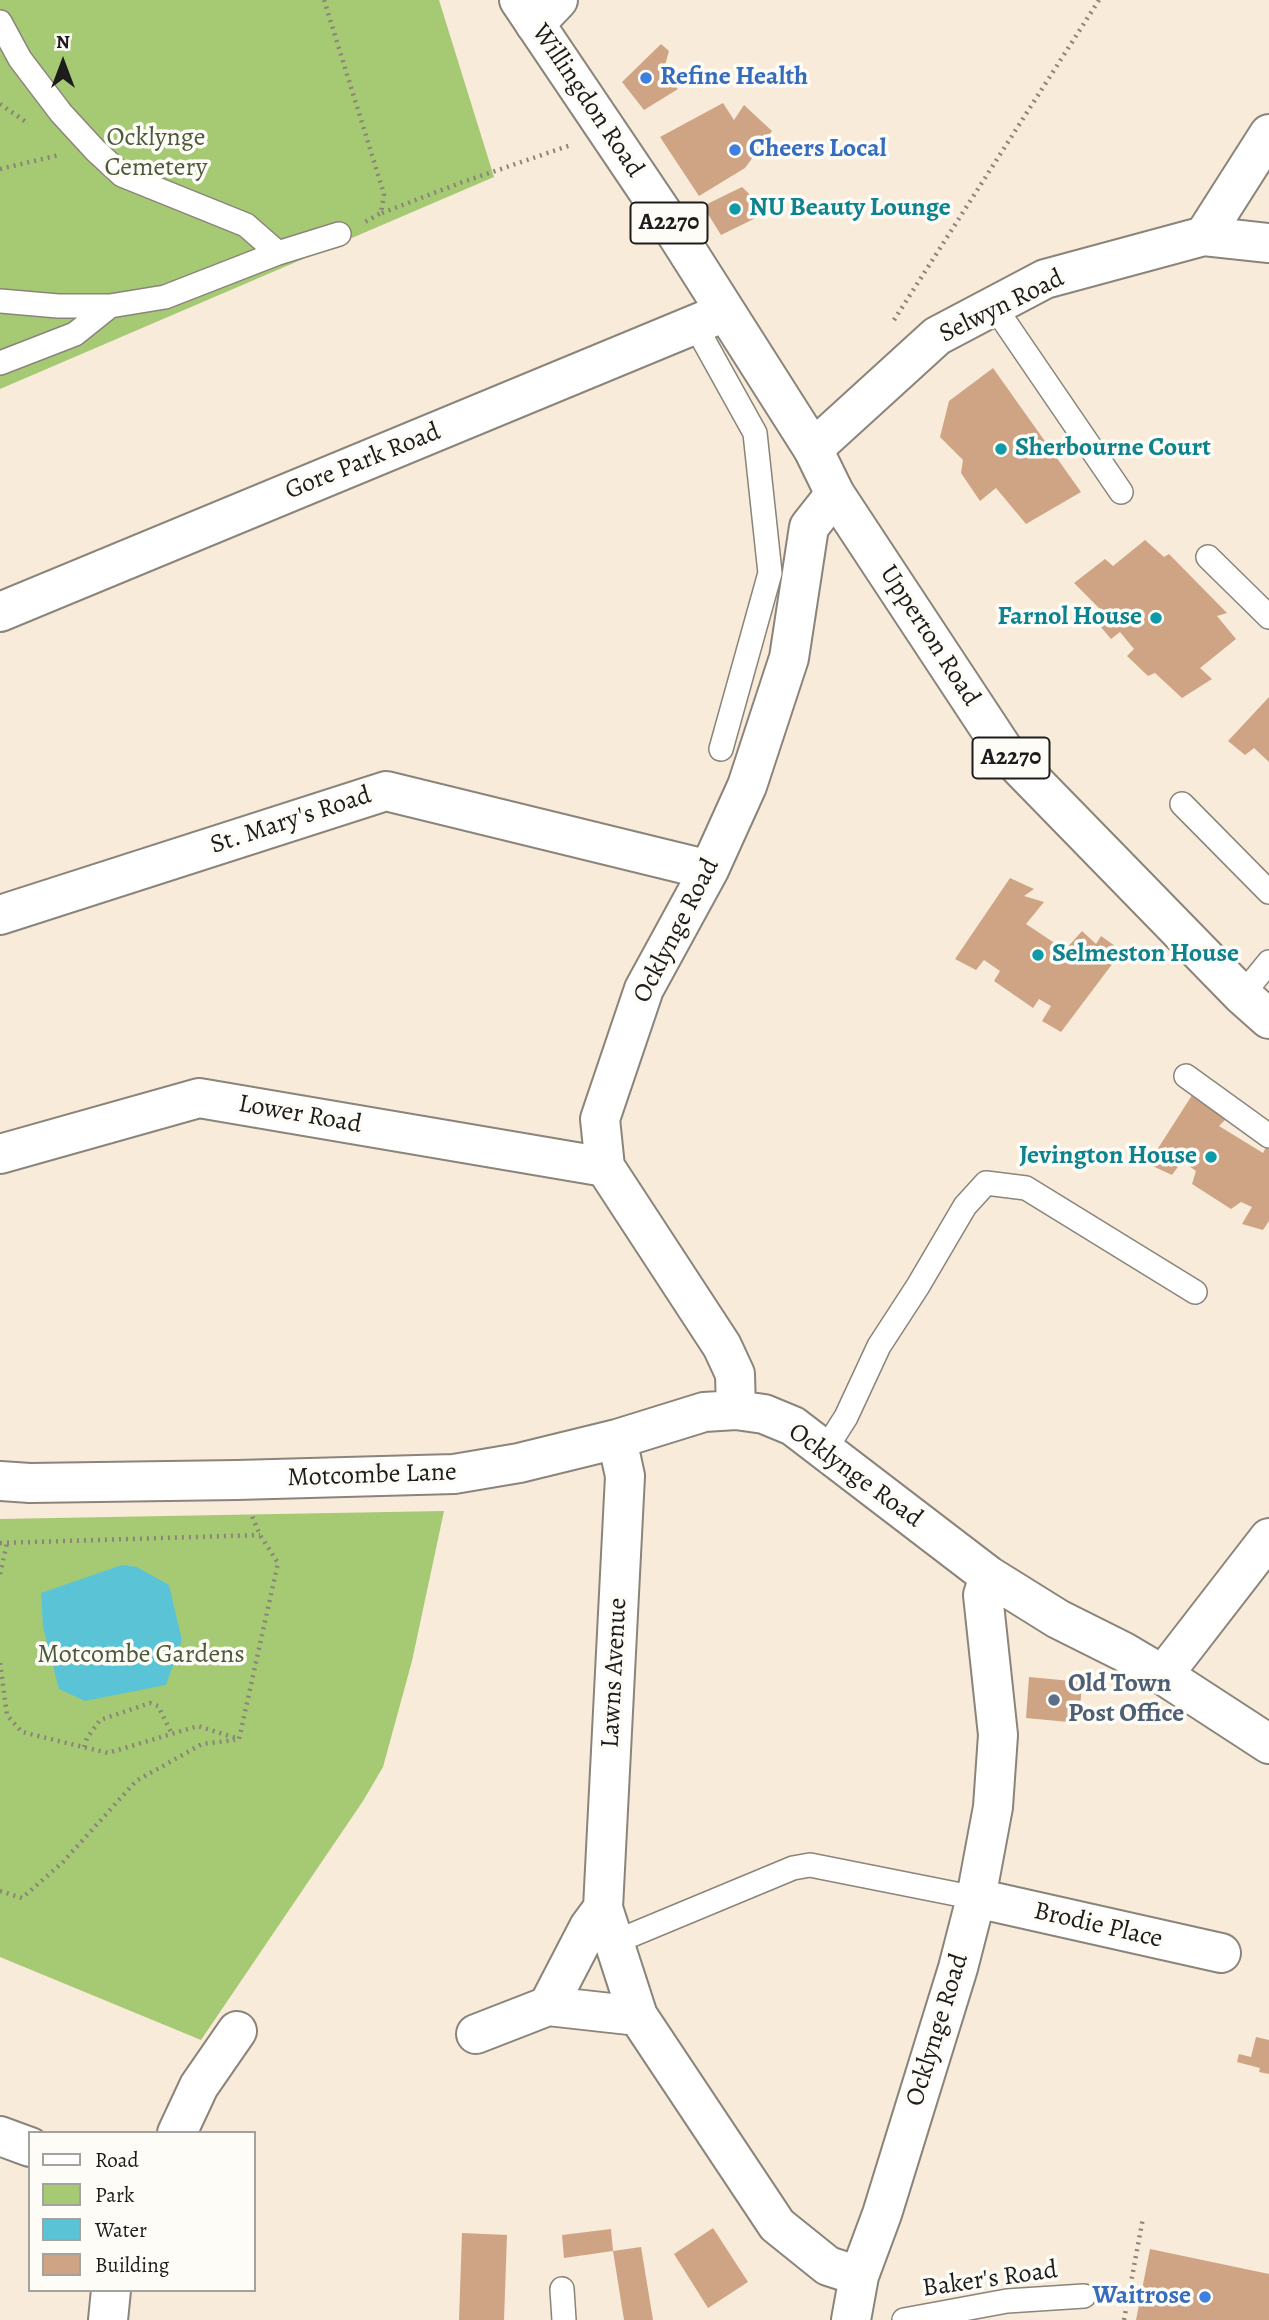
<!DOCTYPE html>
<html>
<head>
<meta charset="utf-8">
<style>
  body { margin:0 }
  #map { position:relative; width:1269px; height:2320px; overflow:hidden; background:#f8ebd9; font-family:Alegreya,serif }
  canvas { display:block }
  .legend { position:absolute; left:28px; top:2131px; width:228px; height:161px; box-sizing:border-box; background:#fdfcf7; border:2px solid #a3a29f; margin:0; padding:9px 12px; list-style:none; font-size:21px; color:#1c1c1c }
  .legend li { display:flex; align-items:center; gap:14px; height:35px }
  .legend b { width:35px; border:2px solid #a3a29f }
  .north { position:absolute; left:28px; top:28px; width:70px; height:70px; -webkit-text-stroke:5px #fdfcf7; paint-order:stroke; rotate:0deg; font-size:19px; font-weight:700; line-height:28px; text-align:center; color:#1c1c1c }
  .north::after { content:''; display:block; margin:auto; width:24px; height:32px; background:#1c1c1c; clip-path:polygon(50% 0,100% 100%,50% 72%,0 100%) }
</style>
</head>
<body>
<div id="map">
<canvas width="1269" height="2320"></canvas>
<ul class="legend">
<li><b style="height:9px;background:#fff"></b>Road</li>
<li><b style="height:19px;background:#a6ca73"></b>Park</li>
<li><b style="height:19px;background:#5ac4d6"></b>Water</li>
<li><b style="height:19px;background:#cfa485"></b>Building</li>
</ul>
<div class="north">N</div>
</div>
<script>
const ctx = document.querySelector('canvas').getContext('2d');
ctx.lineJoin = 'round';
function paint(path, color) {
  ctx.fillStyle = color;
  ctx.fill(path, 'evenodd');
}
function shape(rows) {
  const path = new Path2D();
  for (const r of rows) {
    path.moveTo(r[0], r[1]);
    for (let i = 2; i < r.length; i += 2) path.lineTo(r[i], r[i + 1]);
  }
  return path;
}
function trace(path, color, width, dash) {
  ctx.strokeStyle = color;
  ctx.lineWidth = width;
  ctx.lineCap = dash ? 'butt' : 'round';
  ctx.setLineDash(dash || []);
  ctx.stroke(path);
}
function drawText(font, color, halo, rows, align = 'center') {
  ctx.font = font + ' Alegreya,serif';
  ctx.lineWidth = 7;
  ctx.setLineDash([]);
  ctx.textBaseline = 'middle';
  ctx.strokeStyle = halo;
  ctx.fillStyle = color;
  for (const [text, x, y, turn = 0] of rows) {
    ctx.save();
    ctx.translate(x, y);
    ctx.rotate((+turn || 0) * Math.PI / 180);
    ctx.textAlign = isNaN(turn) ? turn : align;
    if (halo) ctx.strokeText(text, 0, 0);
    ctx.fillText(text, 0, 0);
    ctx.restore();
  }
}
paint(shape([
  [0,0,439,0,494,177,0,389],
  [444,1511,412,1661,383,1767,363,1801,201,2040,0,1957,0,1519]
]), '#a6ca73');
paint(shape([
  [122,1565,137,1567,169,1585,182,1640,166,1685,85,1701,59,1689,43,1627,41,1593]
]), '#5ac4d6');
paint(shape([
  [661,44,669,51,662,75,678,89,644,110,622,82],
  [723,103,734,120,744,105,772,131,745,168,699,196,660,137],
  [742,187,768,212,721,235,703,206],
  [993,368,1081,492,1026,524,996,488,980,501,961,473,963,460,940,437,949,401],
  [1145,540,1164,557,1169,554,1227,613,1217,616,1236,639,1200,668,1212,679,1182,698,1155,673,1148,676,1127,656,1134,649,1120,632,1111,639,1094,619,1101,610,1074,583,1105,559,1113,566],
  [1269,697,1269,762,1254,748,1245,755,1228,741],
  [1010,878,1034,889,1024,896,1044,902,1026,924,1065,950,1082,931,1096,944,1101,936,1122,951,1061,1032,1042,1021,1051,1006,1039,999,1033,1008,994,981,1000,971,984,960,976,970,955,959],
  [1196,1089,1237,1108,1219,1126,1263,1153,1269,1141,1269,1221,1263,1230,1242,1224,1252,1207,1241,1202,1231,1209,1192,1184,1196,1171,1182,1161,1172,1175,1148,1164],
  [1029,1677,1082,1682,1079,1723,1026,1718],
  [1256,2037,1269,2040,1269,2074,1259,2072,1260,2068,1237,2062,1239,2054,1251,2057],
  [713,2228,748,2282,708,2308,674,2254],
  [611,2229,613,2251,564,2258,562,2235],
  [462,2233,507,2235,504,2320,459,2320],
  [641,2247,653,2320,624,2320,613,2251],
  [1150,2249,1269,2274,1269,2320,1136,2320]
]), '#cfa485');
const service = shape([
  [0,22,20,59,61,113,95,150,122,175,246,225,278,253],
  [0,301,58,306,110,306,165,297,278,253,339,234],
  [994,306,1121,492],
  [695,325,755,433,770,573,721,749],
  [0,363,75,334,110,306],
  [1208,557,1269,617],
  [1182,804,1269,892],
  [1242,995,1269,962],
  [1186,1076,1269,1136],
  [825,1450,846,1417,879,1346,918,1286,965,1206,986,1183,1026,1188,1195,1292],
  [615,1942,793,1868,810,1865,976,1898],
  [562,2289,564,2320],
  [904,2320,1007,2301,1084,2296]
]);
const minor = shape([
  [535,24,558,0],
  [1204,236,1269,134],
  [813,449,937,336,1045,279,1204,236,1269,243],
  [0,612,725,312],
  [0,915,386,791,709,870],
  [0,1154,199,1098,605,1167],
  [736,1410,735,1374,722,1346,605,1167,600,1119,644,989,709,870,747,786,789,658,809,527,835,494],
  [617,1439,625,1476,603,1908,638,2016,777,2225,828,2266,859,2276],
  [0,1481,30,1483,237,1480,454,1474,519,1463,617,1439,704,1412,736,1410,764,1414,793,1426,989,1576,1058,1619,1124,1652,1163,1675,1269,1744],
  [1163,1675,1269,1538],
  [976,1898,1221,1953],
  [548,2006,638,2016],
  [476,2034,548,2006,589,1927,603,1908],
  [177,2133,199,2086,237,2031],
  [0,2136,30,2147],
  [108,2320,111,2290],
  [851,2320,859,2276,882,2214,958,1968,976,1898,993,1807,998,1735,983,1595,989,1576]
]);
const primary = shape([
  [519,0,672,227,813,449,835,494,1005,752,1242,995,1269,1019]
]);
trace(service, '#8a847a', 26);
trace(minor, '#8a847a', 42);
trace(primary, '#8a847a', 42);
trace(shape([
  [324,0,384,194,381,213,365,222],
  [0,104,26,122],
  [0,169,59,155],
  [382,213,460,183,571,145],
  [894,320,1099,0],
  [0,1543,260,1535],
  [0,1574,7,1543],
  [0,1663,7,1715,22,1732,108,1753,198,1726,239,1739,278,1563,260,1535,252,1516],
  [84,1747,87,1738,100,1720,150,1703,158,1706,172,1734],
  [0,1891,22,1898,63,1862,136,1781,202,1744,235,1740],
  [1124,2320,1143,2218]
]), '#8a847a', 4.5, [2, 5]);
trace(service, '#fff', 23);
trace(minor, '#fff', 38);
trace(primary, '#fff', 38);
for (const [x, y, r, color] of [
  [646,78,7,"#3f7fe0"],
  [735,150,7,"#3f7fe0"],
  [735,209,7,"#0f9aa8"],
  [1001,449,7,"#0f9aa8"],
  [1156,618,7,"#0f9aa8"],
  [1038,955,7,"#0f9aa8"],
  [1211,1157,7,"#0f9aa8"],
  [1054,1700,7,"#5c6f8a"],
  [1205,2297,7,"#3f7fe0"]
]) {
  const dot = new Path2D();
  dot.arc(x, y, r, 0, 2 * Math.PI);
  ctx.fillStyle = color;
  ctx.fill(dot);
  trace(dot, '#fdfcf7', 2.5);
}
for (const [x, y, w] of [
  [669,223,77],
  [1011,758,77]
]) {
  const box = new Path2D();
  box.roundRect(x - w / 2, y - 20.5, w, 41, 5);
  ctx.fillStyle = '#fdfcf7';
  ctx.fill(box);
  trace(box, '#1c1c1c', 2);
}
drawText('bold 24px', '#1c1c1c', null, [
  ["A2270",669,223],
  ["A2270",1011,758]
]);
drawText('bold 26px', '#366cbe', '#fdfcf7', [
  ["Refine Health",660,78],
  ["Cheers Local",749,150],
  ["Waitrose",1191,2297,"right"]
], 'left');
drawText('26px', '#1c1c1c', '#fdfcf7', [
  ["Willingdon Road",587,101,56],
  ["Selwyn Road",1002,307,-26],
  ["Gore Park Road",363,462,-22],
  ["Upperton Road",929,636,57],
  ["St. Mary's Road",291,821,-18],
  ["Ocklynge Road",677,931,-63],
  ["Lower Road",300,1115,10],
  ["Motcombe Lane",372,1476,-2],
  ["Ocklynge Road",855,1476,36],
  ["Lawns Avenue",615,1673,-87],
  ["Brodie Place",1098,1926,13],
  ["Ocklynge Road",938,2030,-73],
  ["Baker's Road",990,2280,-8]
]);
drawText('26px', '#4c593a', '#fdfcf7', [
  ["Ocklynge",156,139],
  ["Cemetery",156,169],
  ["Motcombe Gardens",141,1656]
]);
drawText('bold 26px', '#0d838f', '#fdfcf7', [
  ["NU Beauty Lounge",749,209],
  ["Sherbourne Court",1015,449],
  ["Farnol House",1142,618,"right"],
  ["Selmeston House",1052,955],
  ["Jevington House",1197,1157,"right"]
], 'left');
drawText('bold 26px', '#4e5e75', '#fdfcf7', [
  ["Old Town",1068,1685],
  ["Post Office",1068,1715]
], 'left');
</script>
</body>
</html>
